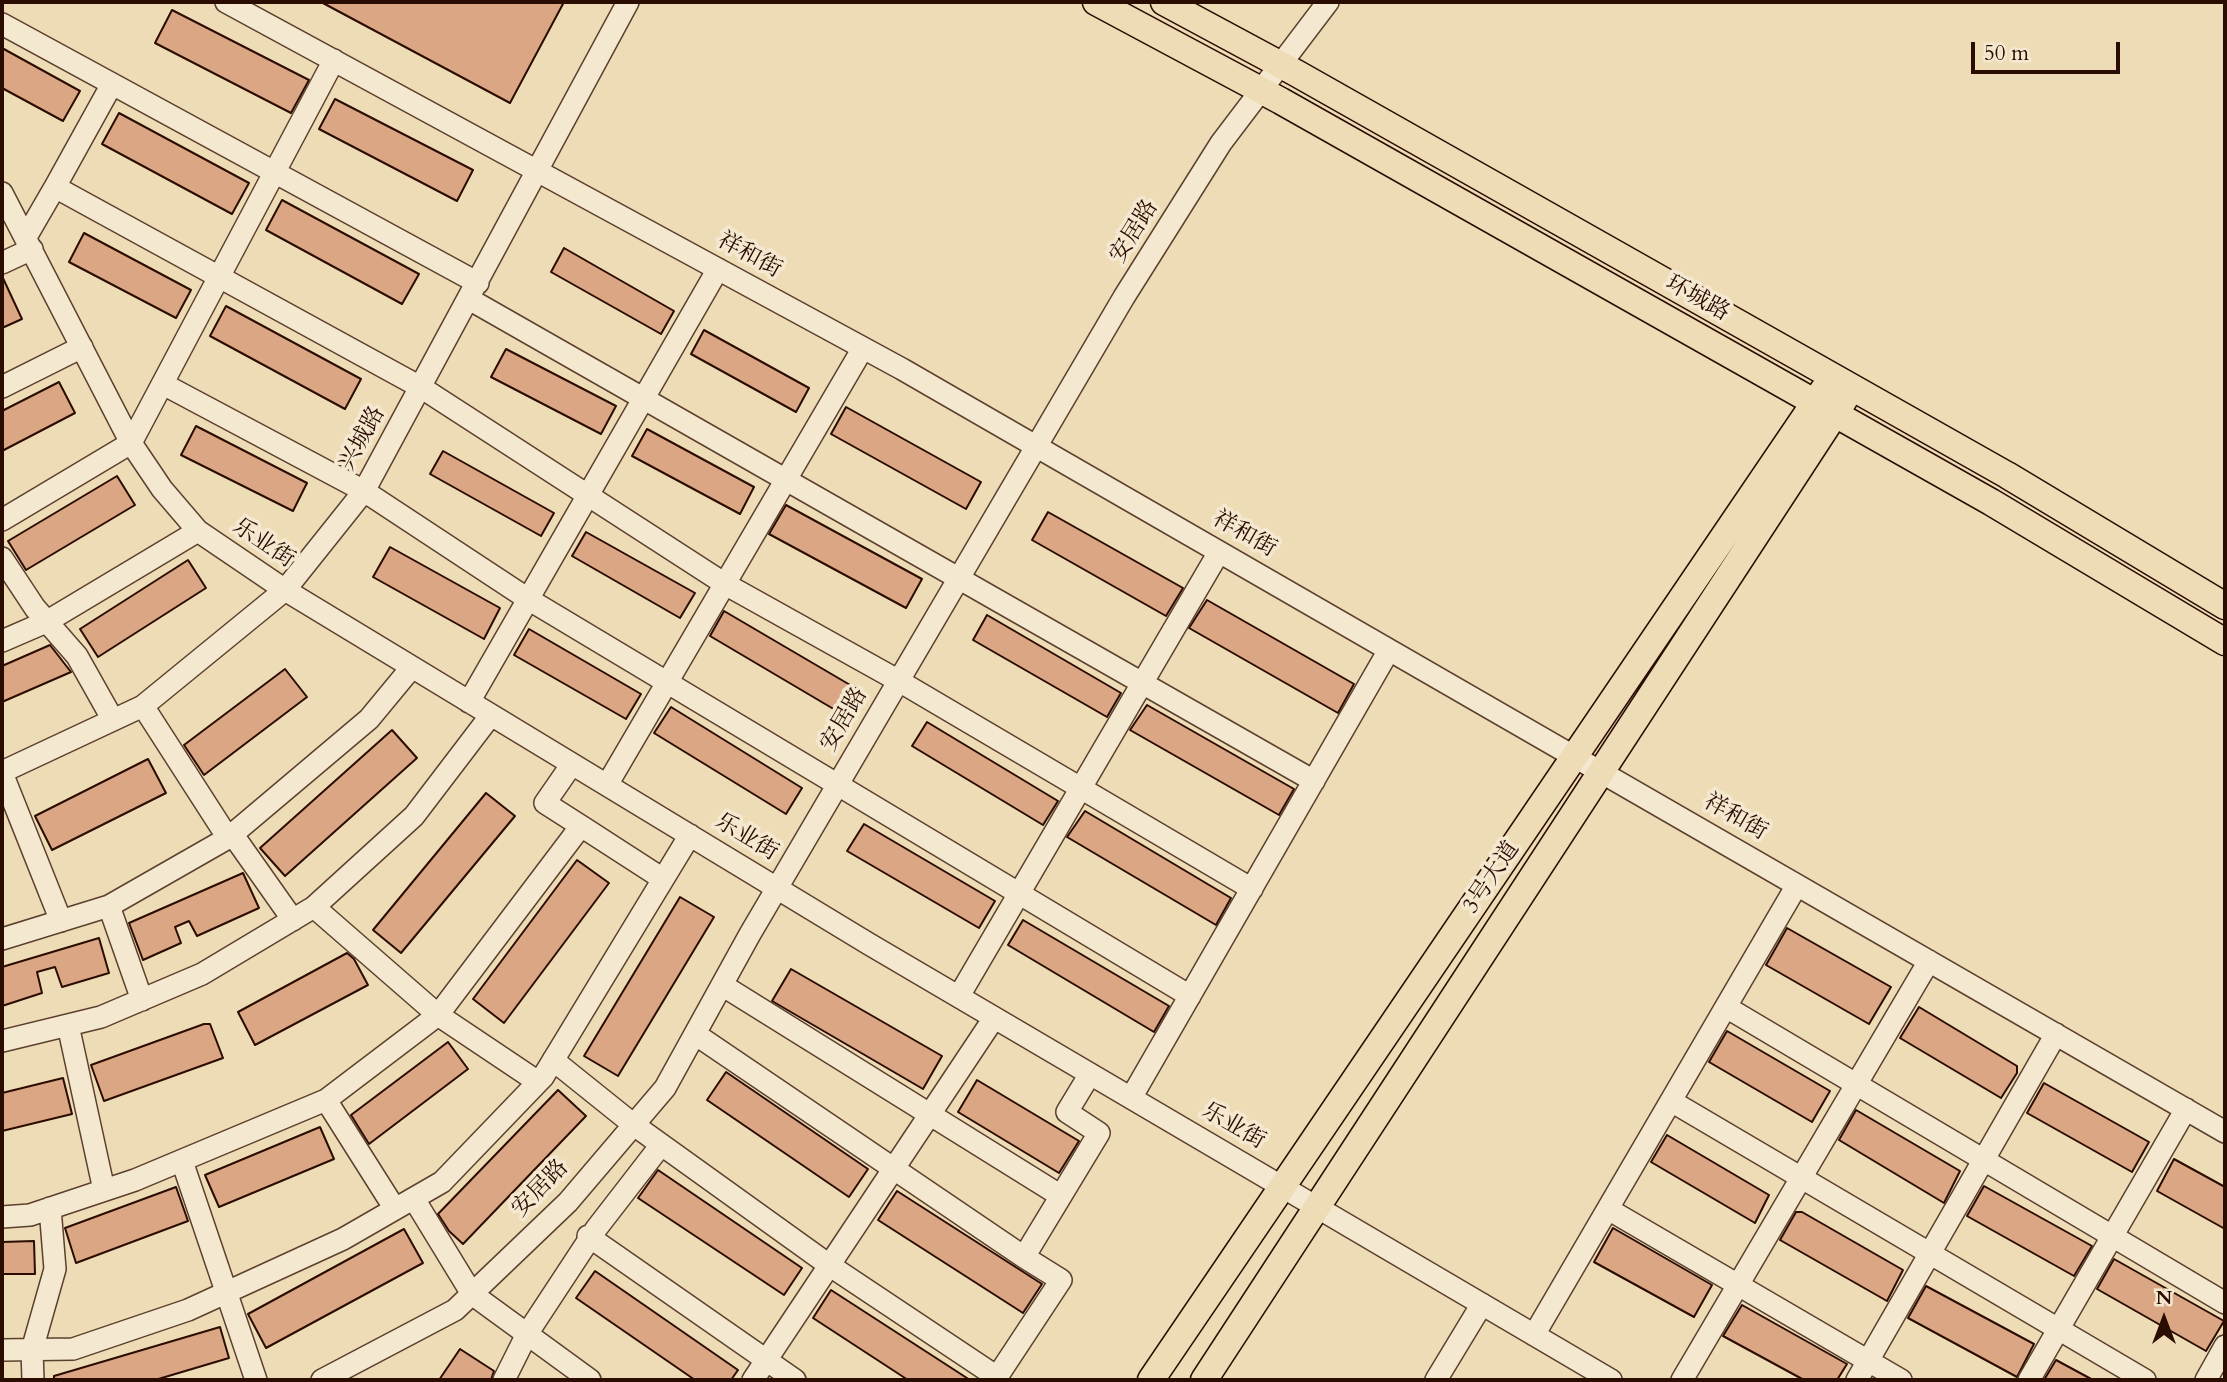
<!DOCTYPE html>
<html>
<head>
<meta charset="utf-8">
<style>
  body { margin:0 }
  #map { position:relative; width:2227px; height:1382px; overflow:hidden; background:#eedcb6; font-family:Cardo,serif }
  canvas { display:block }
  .frame { position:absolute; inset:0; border:4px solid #2b0c00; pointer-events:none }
  .north { position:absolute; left:2129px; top:1284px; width:70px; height:70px; -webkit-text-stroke:5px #f4e8d0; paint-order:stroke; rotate:0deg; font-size:19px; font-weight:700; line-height:28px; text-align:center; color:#2b0c00 }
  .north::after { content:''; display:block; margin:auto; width:24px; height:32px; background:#2b0c00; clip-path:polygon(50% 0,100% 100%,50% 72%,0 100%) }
  .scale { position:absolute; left:1971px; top:42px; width:149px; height:32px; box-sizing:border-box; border:4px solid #2b0c00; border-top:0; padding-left:9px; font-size:21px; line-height:24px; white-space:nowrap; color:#2b0c00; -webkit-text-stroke:5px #f4e8d0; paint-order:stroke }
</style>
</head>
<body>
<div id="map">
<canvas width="2227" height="1382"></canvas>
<div class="frame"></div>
<div class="north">N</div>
<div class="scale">50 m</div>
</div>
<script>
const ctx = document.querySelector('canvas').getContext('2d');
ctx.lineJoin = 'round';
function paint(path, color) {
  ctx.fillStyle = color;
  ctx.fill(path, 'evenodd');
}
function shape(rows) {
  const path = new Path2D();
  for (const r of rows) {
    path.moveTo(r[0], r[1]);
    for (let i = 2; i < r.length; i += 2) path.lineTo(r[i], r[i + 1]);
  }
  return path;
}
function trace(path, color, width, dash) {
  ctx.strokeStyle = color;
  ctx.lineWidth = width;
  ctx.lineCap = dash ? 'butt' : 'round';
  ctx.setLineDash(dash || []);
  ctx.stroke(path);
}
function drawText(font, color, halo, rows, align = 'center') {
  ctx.font = font + ' Cardo,"Noto Serif SC",serif';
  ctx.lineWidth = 7;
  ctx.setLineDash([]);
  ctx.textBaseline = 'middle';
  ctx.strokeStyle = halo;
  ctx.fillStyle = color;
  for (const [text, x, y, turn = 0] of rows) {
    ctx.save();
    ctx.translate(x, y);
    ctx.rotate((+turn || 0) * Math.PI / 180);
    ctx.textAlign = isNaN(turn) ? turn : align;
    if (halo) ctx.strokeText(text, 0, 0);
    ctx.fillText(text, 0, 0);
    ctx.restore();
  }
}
const building = shape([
  [321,2,564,2,510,103,321,2],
  [172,10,309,80,291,113,155,43,172,10],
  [2,48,80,91,63,121,2,88,2,48],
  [335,99,473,170,457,201,319,129,335,99],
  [119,113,249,183,232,214,102,144,119,113],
  [282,200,419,274,402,304,266,230,282,200],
  [84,233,191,290,176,318,69,262,84,233],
  [564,248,674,311,661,334,551,272,564,248],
  [2,276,22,319,2,328,2,276],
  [226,306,361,379,345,409,210,336,226,306],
  [704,330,809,388,796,412,691,354,704,330],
  [506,349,616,406,601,434,491,377,506,349],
  [59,382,75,413,2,451,2,411,59,382],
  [846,407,981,482,966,509,831,434,846,407],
  [196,426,307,483,293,511,181,455,196,426],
  [647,429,754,487,740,514,632,456,647,429],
  [443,451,554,513,541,536,430,474,443,451],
  [117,476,135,505,26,570,8,541,117,476],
  [786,505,922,579,906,608,769,534,786,505],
  [1048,512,1183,588,1166,616,1032,540,1048,512],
  [586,532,695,593,680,618,572,556,586,532],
  [390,547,500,608,484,639,373,577,390,547],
  [188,560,206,588,98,657,80,629,188,560],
  [1207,600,1354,684,1338,713,1189,628,1207,600],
  [724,611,857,689,842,714,710,636,724,611],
  [987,615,1121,693,1107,717,973,640,987,615],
  [529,629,641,694,626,719,514,655,529,629],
  [50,645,71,672,2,702,2,666,50,645],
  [285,669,307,697,204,775,184,745,285,669],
  [1147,705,1294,789,1279,815,1130,730,1147,705],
  [671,707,802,788,786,814,654,733,671,707],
  [927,722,1058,801,1043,825,912,746,927,722],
  [392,730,417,758,285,876,260,848,392,730],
  [148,759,166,793,52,850,35,816,148,759],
  [486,793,515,816,401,953,373,930,486,793],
  [1085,811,1231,898,1216,925,1067,837,1085,811],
  [864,824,995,901,979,928,847,851,864,824],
  [577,860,609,883,504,1023,473,999,577,860],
  [243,873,259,908,197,936,189,921,175,927,181,943,143,960,129,923,243,873],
  [680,897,714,917,618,1076,584,1056,680,897],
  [1023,920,1169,1006,1154,1032,1008,945,1023,920],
  [1787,928,1891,987,1869,1024,1766,965,1787,928],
  [99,938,109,973,62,987,55,967,37,972,42,993,2,1006,2,967,99,938],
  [347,953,354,959,368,985,255,1045,238,1012,347,953],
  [791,969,942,1056,923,1089,772,1001,791,969],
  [1919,1007,2017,1066,2017,1073,2001,1098,1900,1038,1919,1007],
  [204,1024,210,1024,223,1058,104,1101,91,1065,204,1024],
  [1727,1031,1830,1091,1812,1122,1709,1062,1727,1031],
  [448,1042,468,1069,369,1144,351,1115,448,1042],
  [726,1072,868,1169,849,1197,707,1100,726,1072],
  [63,1078,72,1114,2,1131,2,1093,63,1078],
  [977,1080,1079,1141,1059,1173,958,1112,977,1080],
  [2044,1083,2149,1142,2132,1172,2027,1113,2044,1083],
  [558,1090,586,1116,463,1244,449,1231,438,1214,558,1090],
  [1856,1110,1960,1171,1944,1203,1839,1140,1856,1110],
  [320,1127,334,1159,219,1207,205,1175,320,1127],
  [1667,1135,1769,1195,1755,1223,1651,1162,1667,1135],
  [2174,1159,2225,1187,2225,1229,2157,1191,2174,1159],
  [658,1170,802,1268,784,1295,638,1198,658,1170],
  [1984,1186,2092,1246,2074,1276,1967,1216,1984,1186],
  [176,1187,188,1221,76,1263,65,1228,176,1187],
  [897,1191,1042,1284,1023,1313,878,1220,897,1191],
  [1796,1212,1802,1212,1903,1270,1887,1301,1780,1240,1796,1212],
  [1613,1228,1712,1285,1694,1317,1594,1262,1613,1228],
  [404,1229,423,1263,266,1348,248,1314,404,1229],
  [34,1241,35,1274,2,1274,2,1242,34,1241],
  [2114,1259,2224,1321,2206,1351,2097,1289,2114,1259],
  [595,1271,738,1370,731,1380,695,1380,576,1298,595,1271],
  [1926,1286,2034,1344,2017,1377,1908,1318,1926,1286],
  [831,1290,970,1380,908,1380,813,1318,831,1290],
  [1742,1305,1847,1364,1837,1380,1804,1380,1723,1336,1742,1305],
  [220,1327,229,1358,155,1380,54,1380,54,1376,220,1327],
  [460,1349,494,1371,491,1380,439,1380,460,1349],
  [2056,1360,2093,1380,2044,1380,2056,1360]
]);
paint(building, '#daa684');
trace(building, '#2b0c00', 2);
const minor = shape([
  [226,2,902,369,2225,1132],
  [2,24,478,283],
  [112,84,55,187,422,388,725,584,899,681,1252,889],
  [2,193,131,443,162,489,198,531,285,590,869,944,1611,1380],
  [26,237,55,187],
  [2,263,32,249],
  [469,299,1314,781],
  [163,384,364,491,528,599,1190,996],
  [2,387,82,347],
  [2,520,131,443,334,60],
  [2,558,35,608,77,656,113,720],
  [2,641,46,622,198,531],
  [469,702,718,269],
  [143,706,228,838],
  [2,772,143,706,285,590,364,491,628,2],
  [2,773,61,921],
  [607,785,863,348],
  [581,826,663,879],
  [233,835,293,920],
  [109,906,142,1000],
  [314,907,438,1015,538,1082],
  [2,939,109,906,228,838,369,719,412,667],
  [722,985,1061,1196],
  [959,996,1219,552],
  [1726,1007,2225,1303],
  [68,1025,104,1190],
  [695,1034,1024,1257],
  [2,1041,101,1017,202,974,314,907,414,816,491,715],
  [553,1060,634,1125,829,1265,997,1377],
  [1131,1098,1389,650],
  [326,1100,395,1209],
  [1671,1101,2145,1380],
  [182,1161,256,1380],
  [414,1199,472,1294,590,1380],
  [1608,1209,1901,1380],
  [2,1217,30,1215,135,1180,326,1100,438,1015,581,826,545,803,572,764],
  [588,1236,795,1380],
  [1534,1335,1797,885],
  [2,1350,73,1349,188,1310,343,1239,442,1182,543,1077,690,835],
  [33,1380,32,1350,55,1269,50,1208],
  [322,1380,455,1310,568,1202,665,1088,750,934,1124,297,1221,143,1328,2],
  [504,1380,527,1334,596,1229,661,1145],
  [753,1380,994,1018],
  [995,1380,1061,1280,1024,1257,1099,1133,1067,1112,1090,1074],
  [1436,1380,1482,1304],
  [1682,1380,1929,961],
  [1857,1380,2056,1034],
  [2029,1380,2186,1109],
  [2206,1380,2225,1346]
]);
const major = shape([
  [1096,2,1281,101,1991,502,2225,642],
  [1164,2,1296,73,2007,475,2225,606],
  [1151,1380,1824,389],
  [1204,1380,1844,400]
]);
trace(minor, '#5c402e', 24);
trace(major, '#2b0c00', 29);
trace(minor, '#f4e8d0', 21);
trace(major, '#eedcb6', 26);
drawText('23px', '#2b0c00', '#f4e8d0', [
  ["安居路",1135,232,-58],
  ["祥和街",749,256,29],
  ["环城路",1697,299,29],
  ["兴城路",363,439,-61],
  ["祥和街",1244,535,30],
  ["乐业街",263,544,34],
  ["安居路",845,720,-60],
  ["祥和街",1735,818,30],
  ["乐业街",746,838,31],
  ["3号大道",1492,878,-56],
  ["乐业街",1233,1127,30],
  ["安居路",541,1189,-46]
]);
</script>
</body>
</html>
